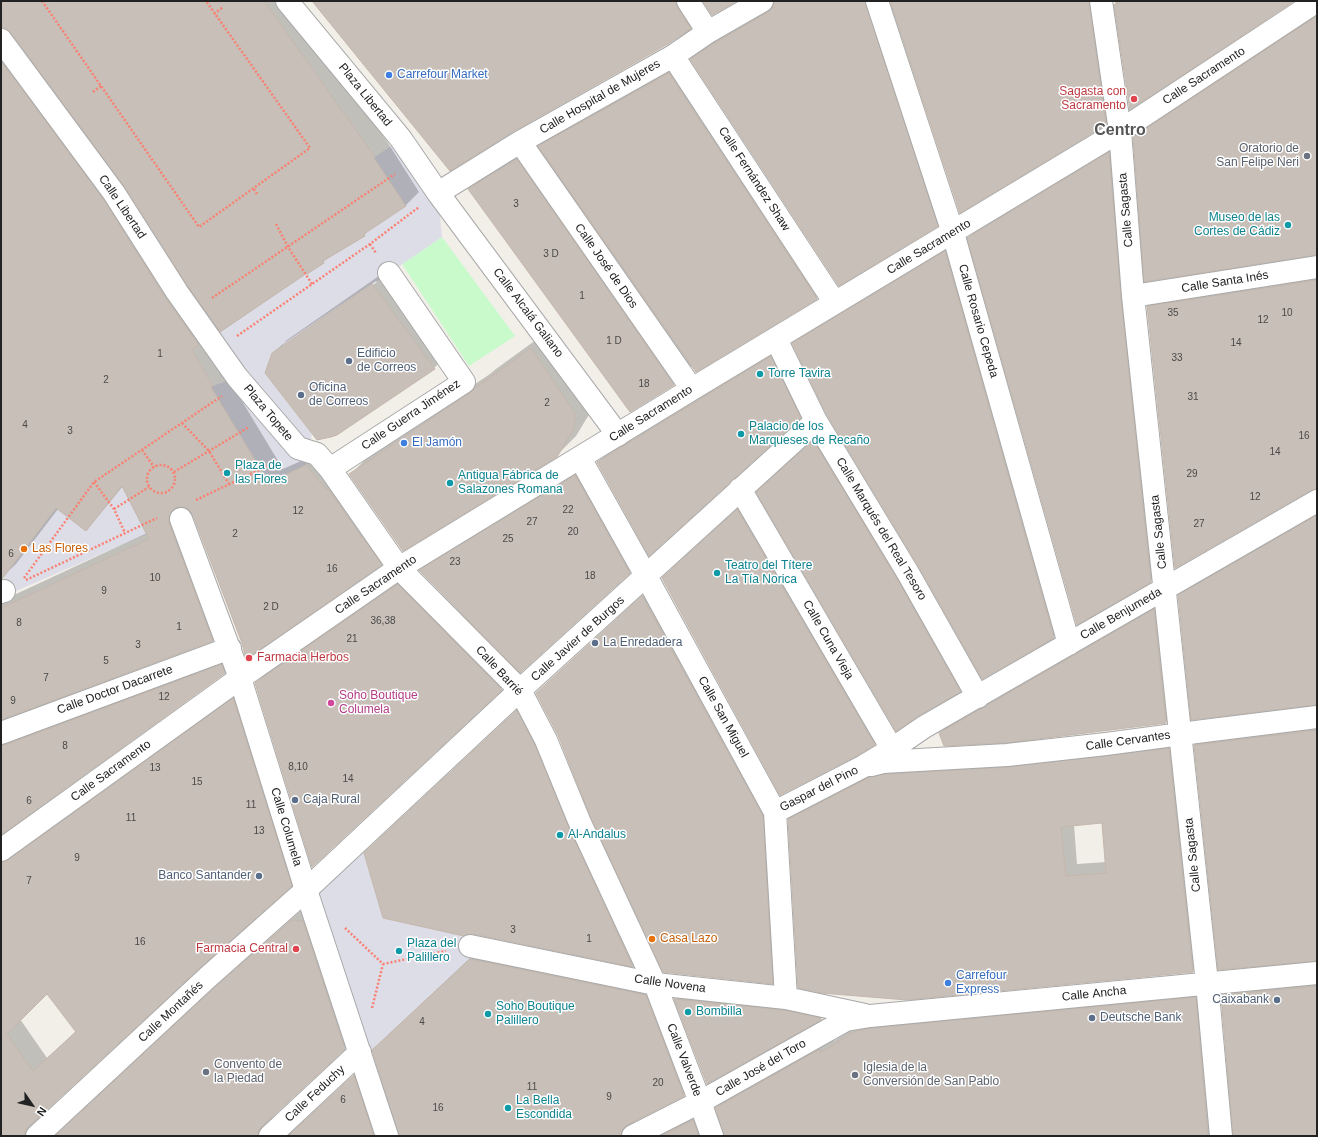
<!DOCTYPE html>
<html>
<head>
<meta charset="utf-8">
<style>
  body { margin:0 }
  #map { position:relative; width:1318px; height:1137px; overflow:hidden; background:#f2efe9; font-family:Helvetica,sans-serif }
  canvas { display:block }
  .frame { position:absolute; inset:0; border:2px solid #222; pointer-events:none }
  .north { position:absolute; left:12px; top:1085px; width:40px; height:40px; -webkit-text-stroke:3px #fff; paint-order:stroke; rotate:124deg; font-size:11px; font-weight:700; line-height:16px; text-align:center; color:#222 }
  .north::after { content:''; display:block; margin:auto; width:14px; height:18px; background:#222; clip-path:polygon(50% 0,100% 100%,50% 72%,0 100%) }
</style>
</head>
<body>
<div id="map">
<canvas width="1318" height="1137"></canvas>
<div class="frame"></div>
<div class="north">N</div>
</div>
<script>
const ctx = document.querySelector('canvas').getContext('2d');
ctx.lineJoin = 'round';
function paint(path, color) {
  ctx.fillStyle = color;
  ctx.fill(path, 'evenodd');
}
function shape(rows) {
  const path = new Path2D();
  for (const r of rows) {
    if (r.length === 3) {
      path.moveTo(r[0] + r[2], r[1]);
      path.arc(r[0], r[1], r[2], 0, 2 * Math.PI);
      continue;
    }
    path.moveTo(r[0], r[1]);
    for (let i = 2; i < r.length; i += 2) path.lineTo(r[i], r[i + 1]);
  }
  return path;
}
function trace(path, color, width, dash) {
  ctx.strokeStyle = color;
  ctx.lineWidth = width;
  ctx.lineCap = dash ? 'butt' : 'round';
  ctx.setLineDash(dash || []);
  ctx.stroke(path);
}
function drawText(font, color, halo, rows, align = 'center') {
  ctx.font = font + ' Helvetica,sans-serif';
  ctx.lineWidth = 3;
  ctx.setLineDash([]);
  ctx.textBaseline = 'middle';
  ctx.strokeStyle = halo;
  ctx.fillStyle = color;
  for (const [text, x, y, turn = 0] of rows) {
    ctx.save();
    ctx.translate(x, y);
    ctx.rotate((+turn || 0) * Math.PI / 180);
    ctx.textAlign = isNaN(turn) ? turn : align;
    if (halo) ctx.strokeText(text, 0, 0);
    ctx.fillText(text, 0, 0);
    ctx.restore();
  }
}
paint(shape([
  [442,237,515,336,469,366,402,264]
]), '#c8facc');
paint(shape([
  [401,139,438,193,442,237,272,353,265,373,312,434,306,465,201,514,181,519,7,595,4,591,4,576,84,472,162,415,213,386,237,377,177,292],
  [360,839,383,918,471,937,473,956,374,1048,369,1055,306,890]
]), '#dddde8');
paint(shape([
  [1,1,288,1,388,143,419,192,405,206,371,228,364,235,329,257,323,262,125,185,12,32,2,27,5,33,225,373,283,469,321,452,395,550,381,564,242,643,194,514,190,509,183,505,183,509,226,626,212,640,2,718,3,723,236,651,238,659,224,673,3,832,2,836,247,685,305,871,291,885,199,967,41,1114,39,1118,38,1125,48,1134,55,1135,61,1131,232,972,306,906,359,1034,274,1114,272,1118,272,1125,281,1134,288,1134,294,1131,368,1062,393,1132,400,1135,387,1036,484,945,660,981,698,1081,684,1095,634,1120,635,1127,707,1106,717,1131,724,1135,716,1108,730,1094,834,1036,834,1041,870,1018,1209,984,1230,1134,1234,1135,1222,995,1236,981,1317,973,1317,1136,1,1136,1,601,147,533,123,486,99,515,86,529,58,509,16,564,2,577,3,581,1,584],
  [47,993,76,1031,47,1058,20,1019],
  [313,1,696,1,704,14,690,28,666,45],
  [775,1,882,1,951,212,937,226,691,60,705,46,730,29,775,3],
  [891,1,1104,1,1120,110,1106,124],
  [1115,1,1293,1,1130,108],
  [1317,12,1317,254,1134,138,1148,124],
  [677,65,825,290,817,298,696,371,692,366,674,384,470,189,489,170,536,140,540,146,547,138],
  [1121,141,1163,568,1151,581,968,238,981,225],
  [953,244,1062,629,1054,637,793,344,801,336],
  [1317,268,1317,488,1148,307,1162,293],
  [386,271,448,354,434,368,272,354,287,340],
  [376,281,377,282,283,347,283,344],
  [551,329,593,408,576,436,556,456,350,475,370,455,490,374,496,369],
  [782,346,811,406,800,417,598,462,609,451],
  [823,432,969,681,960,691,917,715,767,483],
  [592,460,646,556,629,572,420,570,436,554],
  [747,501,883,735,874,744,857,754,672,569],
  [1317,510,1317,704,1179,596,1193,582],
  [413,570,516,674,312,865,256,683,271,668],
  [652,587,772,806,782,973,772,983,558,735,537,693],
  [1161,603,1173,716,1166,722,1006,742,940,733,947,726],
  [530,698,646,953,633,966,473,933,378,840],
  [1317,718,1317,960,1195,745,1209,731],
  [1181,736,1205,959,1193,971,789,820,801,807,883,765],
  [1103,822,1106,862,1077,864,1074,825],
  [681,993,827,1013,820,1019,707,1083,675,999]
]), '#0003');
const building = shape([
  [1,1,264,1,375,157,374,158,406,206,364,234,365,236,323,261,324,263,307,274,307,273,220,332,187,285,124,186,11,33,6,29,1,28,1,1],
  [312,1,676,1,678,8,691,29,666,45,514,131,450,171,312,1],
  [703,1,737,1,712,15,703,1],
  [774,1,865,1,938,226,839,286,690,59,715,43,768,12,773,7,774,1],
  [890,1,1089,1,1106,125,960,213,890,1],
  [1120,1,1294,1,1130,110,1114,5,1120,1],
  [1317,16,1317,255,1144,282,1133,137,1317,16],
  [1,61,104,200,166,299,199,345,192,350,213,386,211,387,269,483,306,465,327,490,328,489,382,565,246,659,242,643,193,515,189,510,183,507,176,507,172,511,169,517,169,523,213,641,1,720,1,608,149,539,122,486,86,531,56,508,2,579,1,579,1,61],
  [669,73,817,299,696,372,538,146,669,73],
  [1109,152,1121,297,1151,582,1077,625,967,238,1109,152],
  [517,159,674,385,630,412,468,189,517,159],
  [945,251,1054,638,982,679,919,567,827,415,792,343,945,251],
  [1317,280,1317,489,1311,490,1175,568,1147,306,1317,280],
  [372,284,435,369,337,435,331,437,317,440,265,373,272,353,372,284],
  [531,348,575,413,574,428,557,457,403,551,349,474,471,392,475,388,531,348],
  [771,356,801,418,649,556,597,462,771,356],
  [813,440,897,579,961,692,918,716,896,731,756,492,813,440],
  [575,475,630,573,520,673,419,570,575,475],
  [737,509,875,745,858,755,780,795,662,578,737,509],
  [1317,515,1317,705,1191,720,1178,595,1317,515],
  [398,584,502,690,312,867,255,683,398,584],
  [642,596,763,816,773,984,663,972,591,818,558,735,536,693,642,596],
  [1154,609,1166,723,1006,743,944,746,939,733,1154,609],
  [222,664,225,673,1,835,1,745,5,745,222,664],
  [233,698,292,886,200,968,28,1127,25,1132,25,1136,1,1136,1,862,8,860,233,698],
  [47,994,76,1032,33,1071,7,1034,47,994],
  [517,710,535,745,569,828,633,967,473,934,464,936,383,918,364,853,517,710],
  [1317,730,1317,961,1218,970,1194,745,1317,730],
  [1169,748,1193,972,907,1000,821,993,798,988,788,819,870,777,885,774,1008,767,1169,748],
  [1102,823,1106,873,1066,876,1061,827,1102,823],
  [292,920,303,921,345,1049,261,1127,258,1132,258,1136,55,1136,216,986,292,920],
  [470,959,646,995,684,1096,627,1125,622,1130,621,1136,399,1136,372,1050,470,959],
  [1317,986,1317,1136,1233,1136,1221,995,1317,986],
  [1196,997,1208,1136,724,1136,715,1108,820,1049,820,1053,855,1031,872,1028,1196,997],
  [674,999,784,1010,821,1018,821,1020,707,1084,674,999],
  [354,1075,374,1136,288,1136,354,1075],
  [693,1120,699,1136,661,1136,693,1120]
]);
paint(building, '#c7bfb8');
trace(building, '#c4b6ab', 1);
const minor = shape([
  [287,1,401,139,438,193,618,435],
  [688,1,708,32],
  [877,1,953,233,1069,644],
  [1101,1,1120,131,1133,296,1207,983,1221,1136],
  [1,40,114,193,177,292,237,377,298,448,317,454,330,469,399,568,520,690,546,740,580,823,655,984,700,1102,712,1136],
  [673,56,835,303],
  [520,142,692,389],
  [438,193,520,142,673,56,708,32,762,1],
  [1133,296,1317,267],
  [776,339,816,421,908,573,978,697],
  [580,458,646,576,775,812,786,998],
  [330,469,464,382,389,273],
  [740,489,892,749],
  [181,519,240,678,306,890,387,1136],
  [1,592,4,591],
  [1,733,230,648],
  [871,765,883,762,1007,755,1106,744,1204,731,1317,717],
  [775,812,864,766,892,749,924,727,1317,501],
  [1,850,240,678,399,568,692,389,1120,131,1317,1],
  [470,946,655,984,786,998,865,1015],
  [37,1136,208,977,306,890,520,690,816,421],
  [270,1136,360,1052],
  [633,1136,700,1102,846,1020,870,1016,1317,973]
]);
trace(minor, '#a9a9a9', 24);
trace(shape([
  [42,1,199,227,310,148,206,1],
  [214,14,223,7],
  [93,92,101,86],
  [254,189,257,194],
  [276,224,288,247,312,284],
  [370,244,376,253],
  [212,298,395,174],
  [237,336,370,244,419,207],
  [182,423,209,451,229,484],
  [142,450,154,467],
  [161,479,14],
  [174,472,249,427],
  [94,482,114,509,125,533],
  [196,500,278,461],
  [114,509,149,487],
  [24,578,94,482,222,396],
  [26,580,157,518],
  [345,928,383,964,446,951],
  [372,1008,383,964]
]), '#fa8072', 2.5, [2, 2]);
trace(minor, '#fff', 22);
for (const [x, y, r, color] of [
  [389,75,4,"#3f7fe0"],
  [1134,99,4,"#e0444e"],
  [1307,156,4,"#6b7280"],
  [1288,225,4,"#0f9aa8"],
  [349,361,4,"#5c6f8a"],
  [760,374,4,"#0f9aa8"],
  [301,395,4,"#5c6f8a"],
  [741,434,4,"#0f9aa8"],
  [404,443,4,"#3f7fe0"],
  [227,473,4,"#0f9aa8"],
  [450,483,4,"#0f9aa8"],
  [24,549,4,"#e8710a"],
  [717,573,4,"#0f9aa8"],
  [595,643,4,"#5c6f8a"],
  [249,658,4,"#e0444e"],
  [331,703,4,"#d1479c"],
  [295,800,4,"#5c6f8a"],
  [560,835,4,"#0f9aa8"],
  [259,876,4,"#5c6f8a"],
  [652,939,4,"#e8710a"],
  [296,949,4,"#e0444e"],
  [399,951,4,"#0f9aa8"],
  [948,983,4,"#3f7fe0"],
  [1277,1000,4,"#5c6f8a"],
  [688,1012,4,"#0f9aa8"],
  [488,1014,4,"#0f9aa8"],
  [1092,1018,4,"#5c6f8a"],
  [206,1072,4,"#6b7280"],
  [855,1075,4,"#6b7280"],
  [508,1108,4,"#0f9aa8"]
]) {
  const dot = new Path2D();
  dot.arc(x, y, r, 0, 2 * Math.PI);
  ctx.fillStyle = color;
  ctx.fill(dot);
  trace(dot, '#fff', 1.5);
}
drawText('10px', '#4b4948', null, [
  ["3",516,204],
  ["3 D",551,254],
  ["1",582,296],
  ["35",1173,313],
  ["10",1287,313],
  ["12",1263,320],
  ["1 D",614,341],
  ["14",1236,343],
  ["1",160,354],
  ["33",1177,358],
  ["2",106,380],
  ["18",644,384],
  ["31",1193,397],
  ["2",547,403],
  ["4",25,425],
  ["3",70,431],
  ["16",1304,436],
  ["14",1275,452],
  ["29",1192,474],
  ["12",1255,497],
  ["22",568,510],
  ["12",298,511],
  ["27",532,522],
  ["27",1199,524],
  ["20",573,532],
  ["2",235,534],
  ["25",508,539],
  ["6",11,554],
  ["23",455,562],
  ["16",332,569],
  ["18",590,576],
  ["10",155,578],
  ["9",104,591],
  ["2 D",271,607],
  ["36,38",383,621],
  ["8",19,623],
  ["1",179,627],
  ["21",352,639],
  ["3",138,645],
  ["5",106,661],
  ["7",46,678],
  ["12",164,697],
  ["9",13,701],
  ["8",65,746],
  ["8,10",298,767],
  ["13",155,768],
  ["14",348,779],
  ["15",197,782],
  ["6",29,801],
  ["11",251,805],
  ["11",131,818],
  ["13",259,831],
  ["9",77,858],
  ["7",29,881],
  ["3",513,930],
  ["1",589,939],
  ["16",140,942],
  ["4",422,1022],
  ["20",658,1083],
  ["11",532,1087],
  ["9",609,1097],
  ["6",343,1100],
  ["16",438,1108]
]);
drawText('12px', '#366cbe', '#fff', [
  ["Carrefour Market",397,75],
  ["El Jamón",412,443],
  ["Carrefour",956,976],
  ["Express",956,990]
], 'left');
drawText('12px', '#222', '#fff', [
  ["Calle Sacramento",1204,76,-33],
  ["Plaza Libertad",365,95,51],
  ["Calle Hospital de Mujeres",600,97,-30],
  ["Calle Fernández Shaw",754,179,57],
  ["Calle Libertad",122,207,56],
  ["Calle Sagasta",1126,210,-95],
  ["Calle Sacramento",929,247,-31],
  ["Calle José de Dios",606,266,55],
  ["Calle Santa Inés",1225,282,-9],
  ["Calle Alcalá Galiano",528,313,53],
  ["Calle Rosario Cepeda",978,321,74],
  ["Plaza Topete",268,413,50],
  ["Calle Sacramento",651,414,-32],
  ["Calle Guerra Jiménez",411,415,-34],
  ["Calle Marqués del Real Tesoro",881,529,59],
  ["Calle Sagasta",1159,532,-96],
  ["Calle Sacramento",376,585,-34],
  ["Calle Benjumeda",1121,614,-30],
  ["Calle Javier de Burgos",578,639,-42],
  ["Calle Cuna Vieja",828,640,60],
  ["Calle Barrié",499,671,47],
  ["Calle Doctor Dacarrete",115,690,-20],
  ["Calle San Miguel",723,717,61],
  ["Calle Cervantes",1128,741,-8],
  ["Calle Sacramento",111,771,-36],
  ["Gaspar del Pino",819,789,-27],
  ["Calle Columela",286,827,73],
  ["Calle Sagasta",1193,855,-96],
  ["Calle Novena",670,984,8],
  ["Calle Ancha",1094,994,-6],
  ["Calle Montañés",171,1012,-43],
  ["Calle Valverde",684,1060,69],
  ["Calle José del Toro",761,1068,-30],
  ["Calle Feduchy",315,1094,-43]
]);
drawText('12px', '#be3a42', '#fff', [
  ["Sagasta con",1126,92],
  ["Sacramento",1126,106],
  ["Farmacia Herbos",257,658,"left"],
  ["Farmacia Central",288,949]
], 'right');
drawText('12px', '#5b616d', '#fff', [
  ["Oratorio de",1299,149,"right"],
  ["San Felipe Neri",1299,163,"right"],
  ["Convento de",214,1065],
  ["la Piedad",214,1079],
  ["Iglesia de la",863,1068],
  ["Conversión de San Pablo",863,1082]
], 'left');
drawText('12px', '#0d838f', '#fff', [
  ["Museo de las",1280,218,"right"],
  ["Cortes de Cádiz",1280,232,"right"],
  ["Torre Tavira",768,374],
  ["Palacio de los",749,427],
  ["Marqueses de Recaño",749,441],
  ["Plaza de",235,466],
  ["las Flores",235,480],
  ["Antigua Fábrica de",458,476],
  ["Salazones Romana",458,490],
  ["Teatro del Títere",725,566],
  ["La Tía Norica",725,580],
  ["Al-Andalus",568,835],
  ["Plaza del",407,944],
  ["Palillero",407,958],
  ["Soho Boutique",496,1007],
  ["Palillero",496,1021],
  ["Bombilla",696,1012],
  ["La Bella",516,1101],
  ["Escondida",516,1115]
], 'left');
drawText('12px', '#4e5e75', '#fff', [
  ["Edificio",357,354],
  ["de Correos",357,368],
  ["Oficina",309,388],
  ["de Correos",309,402],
  ["La Enredadera",603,643],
  ["Caja Rural",303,800],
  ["Banco Santander",251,876,"right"],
  ["Caixabank",1269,1000,"right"],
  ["Deutsche Bank",1100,1018]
], 'left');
drawText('12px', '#c56008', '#fff', [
  ["Las Flores",32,549],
  ["Casa Lazo",660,939]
], 'left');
drawText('12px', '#b23c85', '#fff', [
  ["Soho Boutique",339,696],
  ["Columela",339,710]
], 'left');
drawText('bold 16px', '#555', '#fff', [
  ["Centro",1120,131]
]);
</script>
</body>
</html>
